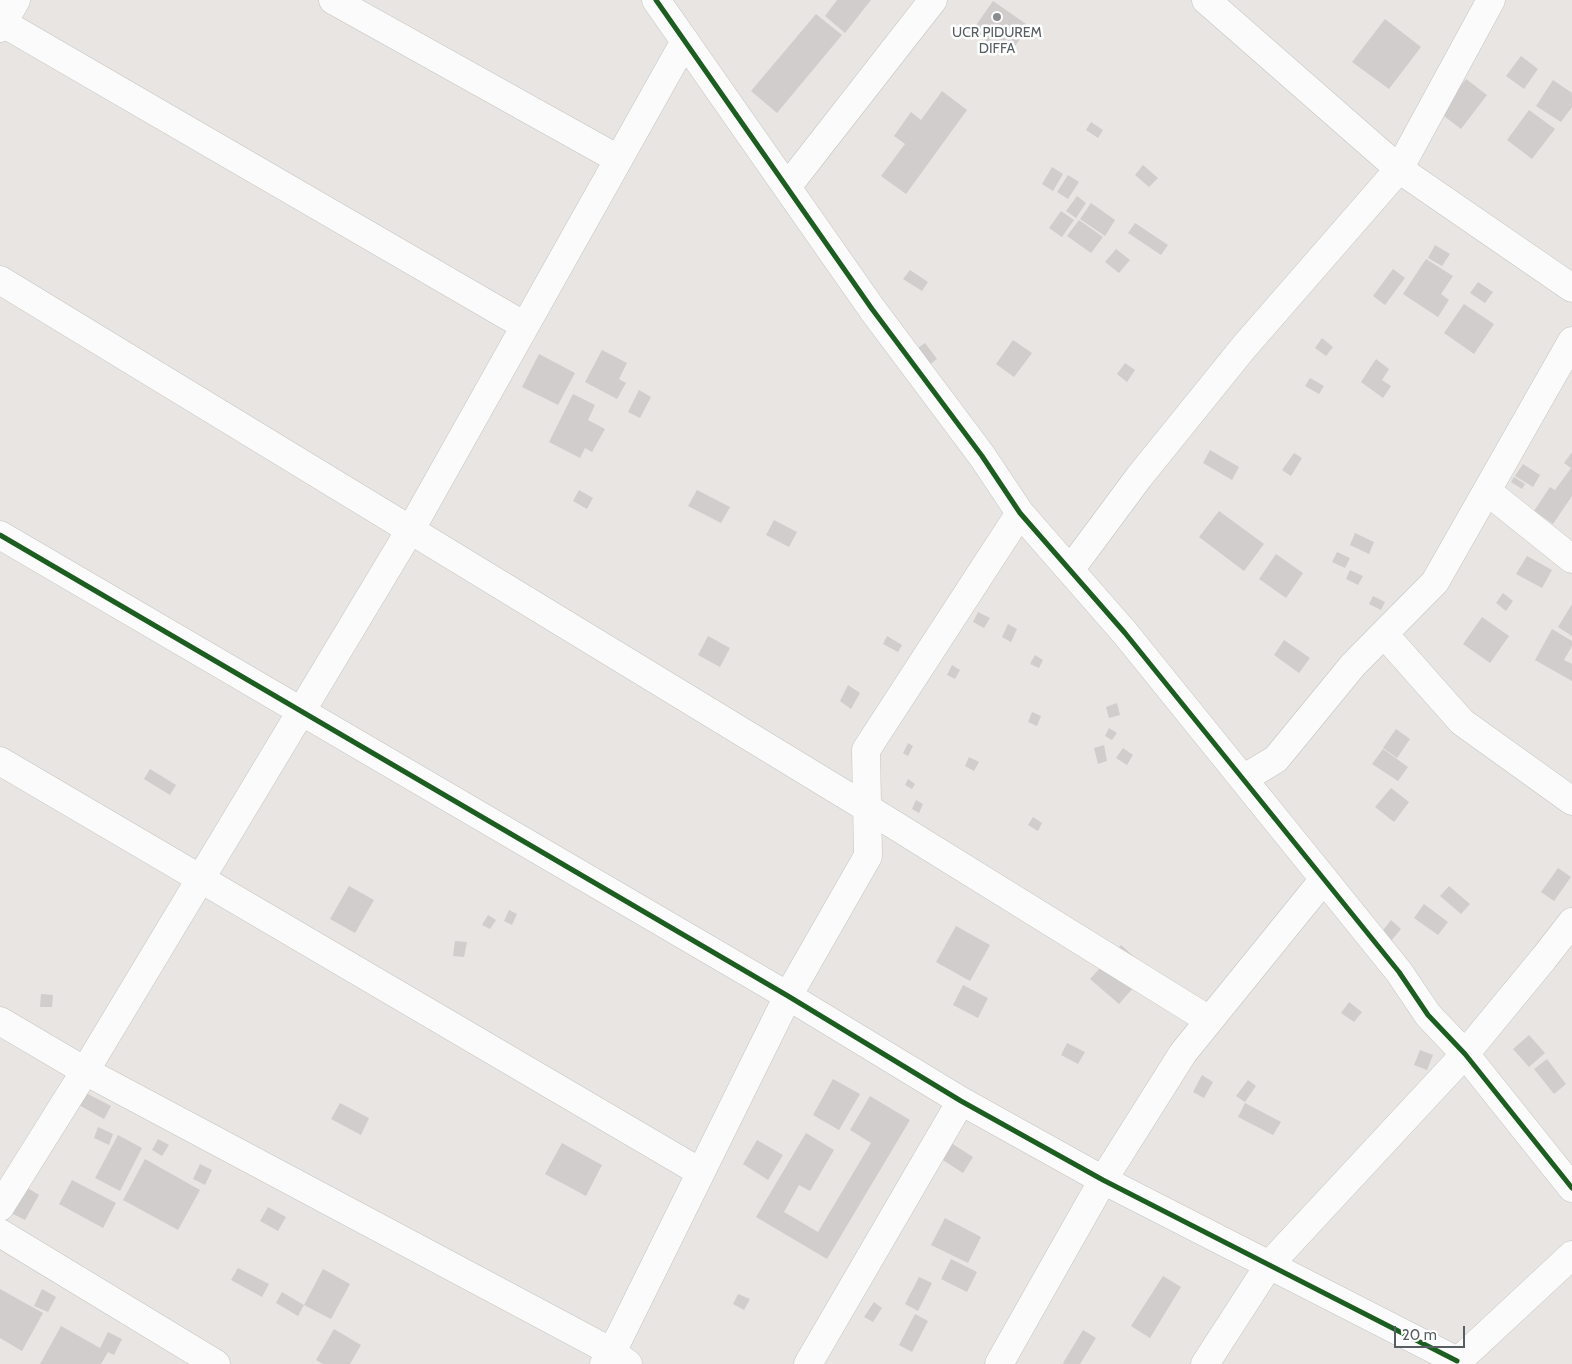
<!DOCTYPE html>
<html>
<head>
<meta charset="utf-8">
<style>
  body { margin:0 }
  #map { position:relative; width:1572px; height:1364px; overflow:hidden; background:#e8e5e2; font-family:Cabin,sans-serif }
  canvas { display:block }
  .scale { position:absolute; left:1394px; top:1326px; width:71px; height:22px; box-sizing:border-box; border:2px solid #575e61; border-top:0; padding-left:6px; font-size:15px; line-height:18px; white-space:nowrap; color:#575e61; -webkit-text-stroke:4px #fff; paint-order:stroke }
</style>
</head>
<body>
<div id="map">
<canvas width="1572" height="1364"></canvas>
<div class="scale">20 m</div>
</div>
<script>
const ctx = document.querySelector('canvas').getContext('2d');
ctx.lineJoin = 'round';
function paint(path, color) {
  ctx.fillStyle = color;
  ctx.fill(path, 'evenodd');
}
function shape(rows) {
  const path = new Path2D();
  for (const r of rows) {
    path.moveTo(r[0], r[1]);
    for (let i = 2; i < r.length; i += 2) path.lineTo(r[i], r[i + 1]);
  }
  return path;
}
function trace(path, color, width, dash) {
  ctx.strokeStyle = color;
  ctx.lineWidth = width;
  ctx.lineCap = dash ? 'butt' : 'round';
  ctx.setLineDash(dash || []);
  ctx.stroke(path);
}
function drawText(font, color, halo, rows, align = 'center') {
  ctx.font = font + ' Cabin,sans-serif';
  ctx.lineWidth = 5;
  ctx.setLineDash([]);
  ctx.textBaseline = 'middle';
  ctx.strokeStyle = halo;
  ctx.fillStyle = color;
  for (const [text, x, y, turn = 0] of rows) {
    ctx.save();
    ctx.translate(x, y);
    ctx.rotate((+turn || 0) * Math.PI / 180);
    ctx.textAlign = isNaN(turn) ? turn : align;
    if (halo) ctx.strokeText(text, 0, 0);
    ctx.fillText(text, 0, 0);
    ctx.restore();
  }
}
paint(shape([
  [837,0,871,0,845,33,825,16],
  [993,1,1029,26,1008,56,972,31],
  [816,14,842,35,777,113,751,91],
  [1385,19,1421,47,1389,89,1352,62],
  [1521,56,1538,69,1524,89,1506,76],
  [1466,79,1487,95,1461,129,1440,113],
  [1553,80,1572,93,1572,107,1561,122,1536,106],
  [942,91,967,110,906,194,881,176,905,144,894,136,911,112,921,120],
  [1529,110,1555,129,1532,159,1507,140],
  [1091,122,1103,130,1098,138,1086,130],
  [1143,165,1158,178,1149,187,1135,175],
  [1052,167,1063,174,1053,191,1042,184],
  [1068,175,1079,182,1068,199,1057,192],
  [1077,196,1086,203,1076,218,1066,211],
  [1091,203,1115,220,1105,236,1080,219],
  [1061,211,1074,220,1062,237,1049,228],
  [1079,220,1103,237,1091,253,1067,236],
  [1135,223,1168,245,1161,255,1128,233],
  [1435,245,1450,254,1442,266,1428,258],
  [1116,249,1130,260,1119,273,1105,262],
  [1426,259,1453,276,1441,294,1449,300,1438,317,1403,294],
  [1393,269,1405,278,1385,305,1373,296],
  [910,270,928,282,922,291,903,279],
  [1478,282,1493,292,1485,303,1470,293],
  [1464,304,1494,324,1474,354,1444,333],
  [1322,338,1333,347,1326,356,1315,348],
  [1013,340,1032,353,1014,377,996,364],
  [925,343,937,359,929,365,918,348],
  [602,350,627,363,619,379,626,383,617,399,585,382],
  [539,354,575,373,558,405,522,387],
  [1376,359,1389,369,1382,380,1391,386,1383,398,1361,382],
  [1125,363,1135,370,1127,382,1117,374],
  [1310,378,1324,386,1319,394,1305,386],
  [639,390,651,397,640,418,628,412],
  [573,394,595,405,588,420,605,429,592,452,585,448,580,458,549,442],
  [1210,450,1239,467,1232,480,1203,463],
  [1572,452,1572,496,1553,524,1534,511,1550,487,1555,490,1571,468,1564,463],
  [1294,453,1302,458,1291,476,1282,470],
  [1523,464,1540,475,1533,487,1515,476],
  [1514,477,1525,484,1522,489,1511,482],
  [579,490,593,498,587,509,573,501],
  [697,490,730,507,721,523,688,506],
  [1219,511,1264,544,1244,571,1199,537],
  [774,520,797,532,789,547,766,535],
  [1355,533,1374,542,1369,554,1350,545],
  [1337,552,1350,558,1345,568,1332,562],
  [1276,554,1303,573,1286,598,1259,579],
  [1527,556,1552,570,1542,588,1516,574],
  [1350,570,1363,576,1358,585,1346,579],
  [1503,593,1513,601,1506,611,1496,603],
  [1373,596,1385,602,1381,610,1369,604],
  [1572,604,1572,636,1558,627],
  [978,612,990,618,984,628,973,622],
  [1482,617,1509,636,1490,663,1463,644],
  [1008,624,1017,629,1011,642,1002,637],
  [1552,629,1572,641,1572,646,1564,660,1572,664,1572,681,1535,660],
  [708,636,730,648,720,667,698,655],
  [887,636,902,645,898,652,883,644],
  [1284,640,1310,658,1299,673,1274,655],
  [1035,655,1043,660,1039,668,1030,664],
  [952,665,960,670,955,679,947,675],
  [848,685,860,693,851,709,840,701],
  [1117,703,1120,715,1109,718,1106,707],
  [1032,712,1041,716,1037,726,1028,722],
  [1109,728,1117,733,1112,740,1105,736],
  [1396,729,1410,739,1397,758,1383,748],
  [908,743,913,746,908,756,903,753],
  [1104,745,1107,761,1098,764,1094,748],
  [1123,748,1133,755,1127,765,1116,758],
  [1383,749,1408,767,1398,781,1372,764],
  [969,757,979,762,974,771,965,766],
  [150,769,176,785,170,795,144,779],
  [908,779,915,784,912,789,905,785],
  [1391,788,1409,802,1394,822,1375,807],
  [916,800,923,804,919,813,912,809],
  [1033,817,1042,823,1038,831,1028,825],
  [1558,868,1571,877,1554,901,1541,892],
  [349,886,374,900,355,933,330,919],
  [1449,886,1470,904,1461,914,1440,896],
  [1424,904,1448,922,1438,935,1414,918],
  [509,910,517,914,512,925,504,921],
  [488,915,496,920,490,929,482,925],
  [1391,920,1401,929,1391,941,1381,933],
  [956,926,990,945,970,981,936,962],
  [455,941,467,942,464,957,453,956],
  [1121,945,1149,970,1119,1004,1090,979],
  [963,985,988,998,978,1018,953,1005],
  [41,994,53,995,52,1007,40,1007],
  [1349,1002,1362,1012,1354,1022,1341,1013],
  [1529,1035,1545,1053,1529,1067,1513,1049],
  [1067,1043,1085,1052,1078,1064,1061,1055],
  [1420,1050,1433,1055,1427,1070,1414,1065],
  [1547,1059,1566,1084,1554,1094,1534,1069],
  [1202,1075,1213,1082,1204,1098,1193,1092],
  [833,1079,860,1094,839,1130,813,1115],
  [1248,1080,1256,1086,1245,1102,1236,1096],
  [84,1092,111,1106,104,1119,77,1104],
  [870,1096,910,1120,827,1259,756,1217,806,1133,834,1150,810,1191,799,1185,784,1212,818,1232,871,1143,850,1130],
  [340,1103,369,1118,361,1135,331,1119],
  [1245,1103,1281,1122,1273,1135,1238,1117],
  [98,1127,113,1134,109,1145,94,1138],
  [118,1135,142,1148,120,1191,95,1178],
  [158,1139,169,1145,162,1156,152,1150],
  [757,1140,783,1155,768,1180,743,1164],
  [948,1141,973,1157,963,1173,938,1157],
  [562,1143,602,1165,586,1196,545,1174],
  [145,1159,200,1190,178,1230,123,1200],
  [200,1164,212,1170,205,1185,193,1179],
  [72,1180,116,1203,103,1228,59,1204],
  [26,1187,39,1195,25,1220,11,1213],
  [268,1207,286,1217,278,1231,260,1221],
  [945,1218,981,1237,968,1263,931,1245],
  [951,1259,977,1272,967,1292,941,1279],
  [238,1268,269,1284,262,1297,231,1280],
  [323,1269,350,1284,331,1319,304,1305],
  [1163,1276,1181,1287,1150,1338,1131,1326],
  [919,1277,932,1283,918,1311,905,1304],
  [0,1289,43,1313,22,1351,0,1338],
  [42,1289,56,1297,48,1312,34,1306],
  [282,1292,304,1305,298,1316,276,1303],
  [738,1294,750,1299,744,1310,733,1304],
  [874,1302,882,1308,873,1322,864,1317],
  [915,1314,928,1321,912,1352,899,1345],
  [61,1326,100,1348,108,1332,122,1339,114,1355,108,1352,101,1364,40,1364],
  [334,1329,361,1345,350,1364,323,1364,316,1360],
  [1083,1330,1096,1338,1080,1364,1064,1364,1063,1363]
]), '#d0cdcc');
const minor = shape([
  [333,0,618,159],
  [656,0,872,309,982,456,1020,513,1125,633,1399,972,1428,1015,1465,1054,1572,1188],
  [1206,0,1399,169,1572,288],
  [3,23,525,326],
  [0,28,16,0],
  [787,187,933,0],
  [0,280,867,808,1209,1020],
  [1487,491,1572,559],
  [0,535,788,996,961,1101,1103,1180,1457,1361],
  [1070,570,1139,477,1244,347,1399,169,1491,0],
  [1384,634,1462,722,1572,801],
  [0,761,700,1172],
  [1243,779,1276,759,1353,665,1435,582,1572,341],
  [0,1021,85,1071,612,1352,628,1364],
  [0,1207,85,1071,415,522,685,41],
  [0,1233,216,1364],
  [604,1364,612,1352,788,996,868,856,866,750,1020,513],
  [808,1364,961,1101],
  [999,1364,1103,1180,1183,1053,1324,879],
  [1205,1364,1269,1265,1465,1054,1544,958,1572,922],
  [1455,1364,1572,1255]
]);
trace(minor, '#c3c4c3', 29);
trace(minor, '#fcfbfb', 28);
trace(shape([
  [656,0,872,309,982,456,1020,513,1125,633,1399,972,1428,1015,1465,1054,1572,1188],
  [0,535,788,996,961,1101,1103,1180,1457,1361]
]), '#1b5e20', 5);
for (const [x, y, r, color] of [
  [997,17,5,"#8a8d8e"]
]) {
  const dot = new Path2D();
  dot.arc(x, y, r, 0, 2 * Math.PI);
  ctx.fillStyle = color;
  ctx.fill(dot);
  trace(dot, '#fff', 2);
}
drawText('14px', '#575e61', '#fff', [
  ["UCR PIDUREM",997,33],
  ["DIFFA",997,49]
]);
</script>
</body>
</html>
